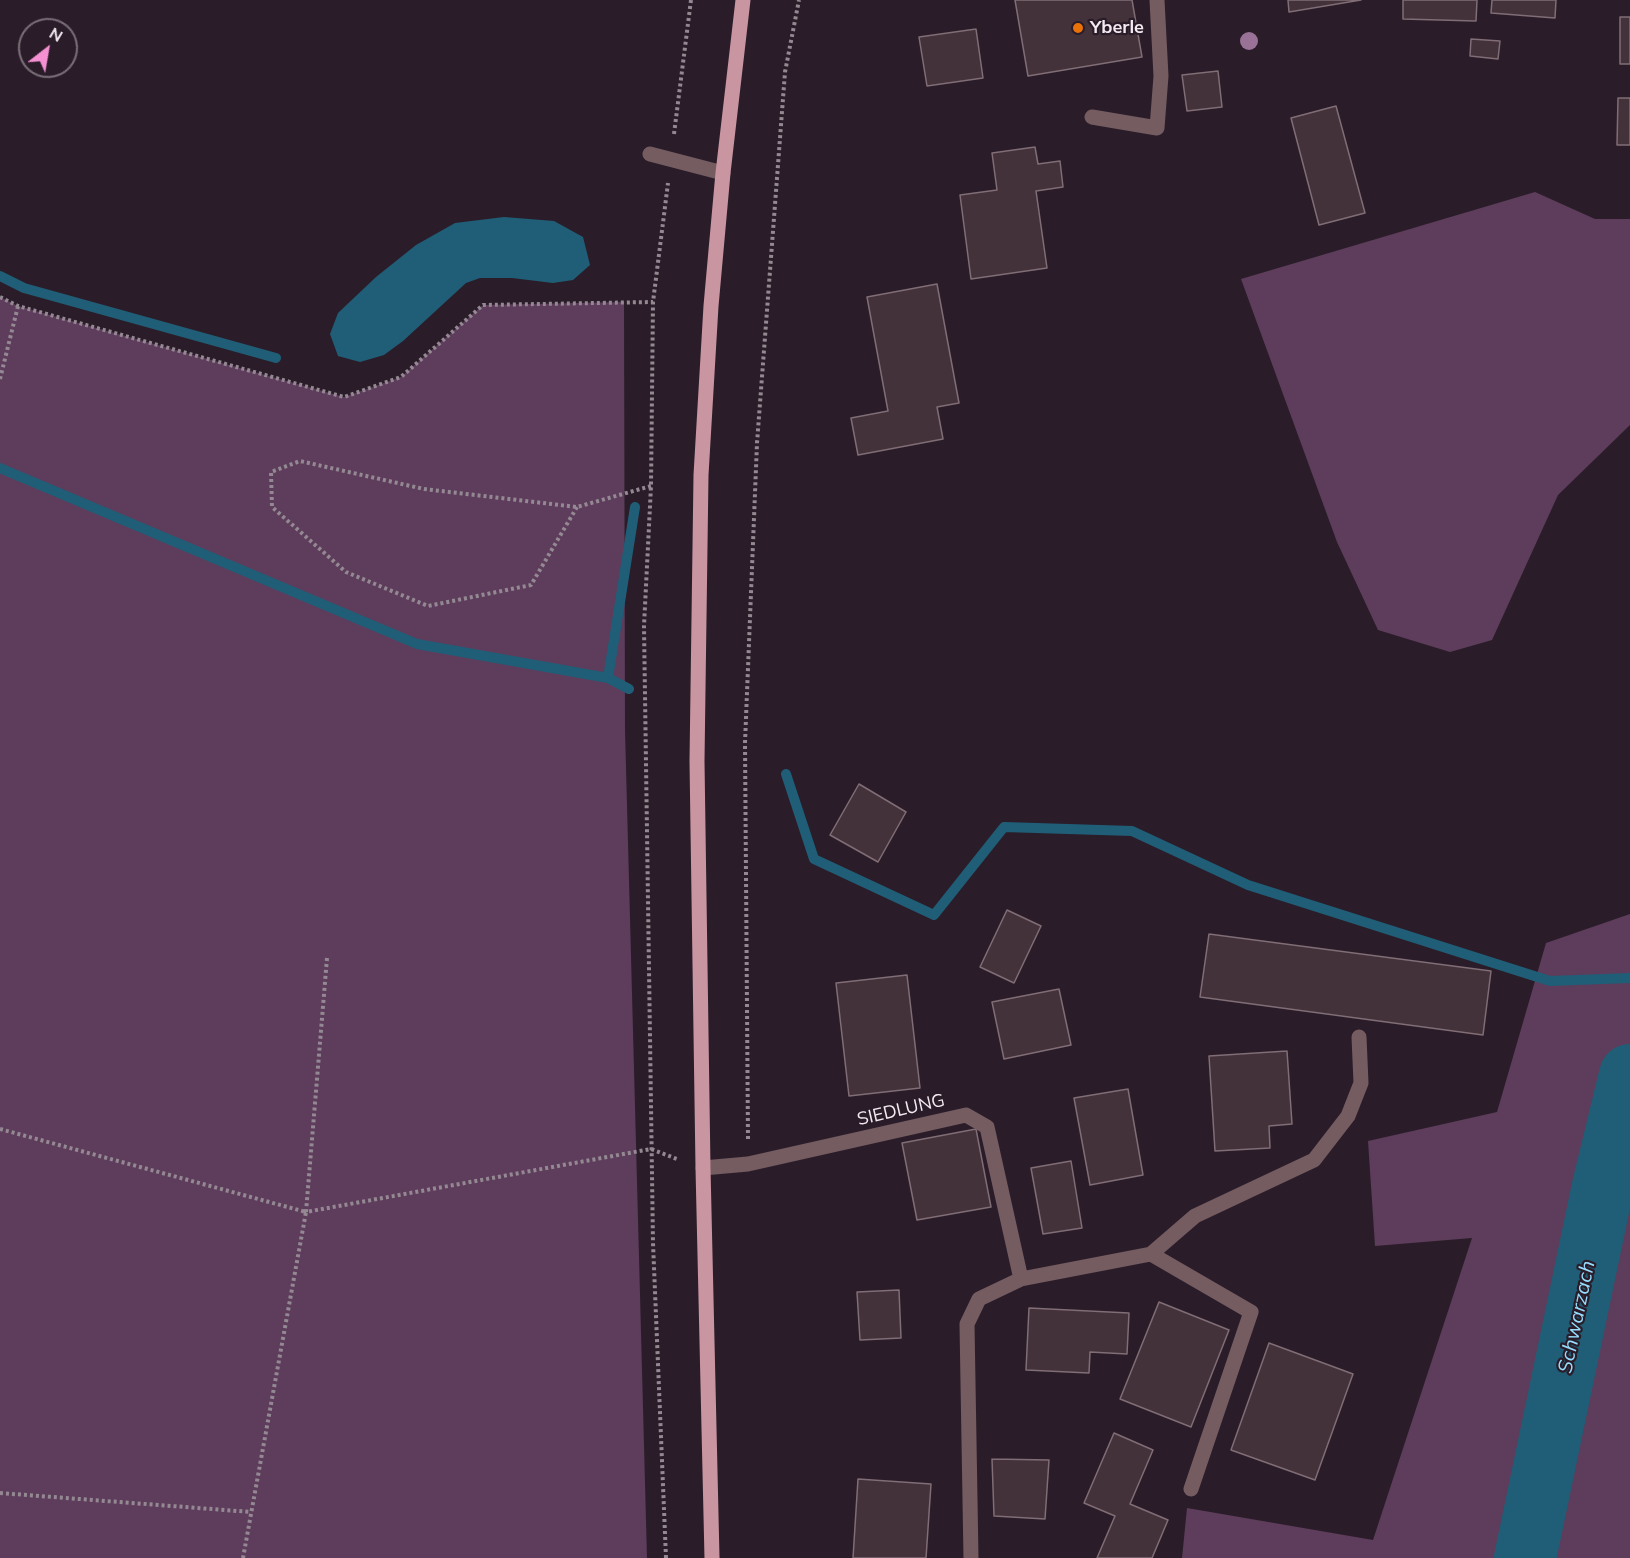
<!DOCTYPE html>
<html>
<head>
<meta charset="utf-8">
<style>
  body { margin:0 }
  #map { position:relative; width:1630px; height:1558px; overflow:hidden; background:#2a1d29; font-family:Mulish,sans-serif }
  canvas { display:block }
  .north { position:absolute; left:18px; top:18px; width:60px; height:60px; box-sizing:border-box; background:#2a1d29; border:2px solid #7a6f79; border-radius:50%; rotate:31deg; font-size:16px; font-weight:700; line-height:24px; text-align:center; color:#f3eaf2 }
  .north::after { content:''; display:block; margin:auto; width:21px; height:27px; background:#f591d2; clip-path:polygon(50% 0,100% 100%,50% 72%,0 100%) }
</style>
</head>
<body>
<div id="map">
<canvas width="1630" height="1558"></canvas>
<div class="north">N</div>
</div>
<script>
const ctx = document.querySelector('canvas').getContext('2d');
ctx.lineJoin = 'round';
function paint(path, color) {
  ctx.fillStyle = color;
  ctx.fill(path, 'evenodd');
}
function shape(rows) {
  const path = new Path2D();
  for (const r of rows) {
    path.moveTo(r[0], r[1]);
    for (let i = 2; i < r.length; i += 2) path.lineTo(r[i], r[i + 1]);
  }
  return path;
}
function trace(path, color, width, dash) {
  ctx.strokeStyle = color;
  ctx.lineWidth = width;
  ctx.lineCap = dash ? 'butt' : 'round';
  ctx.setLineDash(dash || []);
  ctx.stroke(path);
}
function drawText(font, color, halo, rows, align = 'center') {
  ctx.font = font + ' Mulish,sans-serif';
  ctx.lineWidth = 4.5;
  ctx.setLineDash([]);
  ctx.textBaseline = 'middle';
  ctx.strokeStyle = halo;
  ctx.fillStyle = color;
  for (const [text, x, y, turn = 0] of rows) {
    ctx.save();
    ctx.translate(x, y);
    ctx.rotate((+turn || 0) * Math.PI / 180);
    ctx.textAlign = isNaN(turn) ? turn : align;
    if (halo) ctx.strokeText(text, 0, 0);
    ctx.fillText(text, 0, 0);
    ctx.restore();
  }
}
paint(shape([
  [1535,192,1595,219,1630,219,1630,425,1558,495,1492,640,1450,652,1378,630,1337,542,1241,279],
  [0,297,18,306,344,397,401,377,483,305,624,302,625,730,647,1558,0,1558],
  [1630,914,1630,1558,1182,1558,1187,1508,1373,1540,1472,1238,1375,1246,1368,1141,1497,1112,1546,943]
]), '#5d3d5b');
paint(shape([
  [504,217,554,221,583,237,590,265,573,280,553,283,512,278,480,278,466,283,403,341,384,355,360,362,338,356,330,334,338,313,376,277,416,245,455,223]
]), '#205e77');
trace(shape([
  [0,276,24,288,276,358],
  [0,468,417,644,608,678,629,689],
  [608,678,635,507],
  [786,774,814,859,934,915,1004,827,1132,831,1248,885,1550,981,1630,978]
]), '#205e77', 10);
trace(shape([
  [1525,1558,1603,1186,1630,1075]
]), '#205e77', 62);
const building = shape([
  [1015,0,1132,0,1142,57,1028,76,1015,0],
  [1288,0,1361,0,1289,12,1288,0],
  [1403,0,1477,0,1476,21,1403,19,1403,0],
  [1492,0,1556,0,1555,18,1491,13,1492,0],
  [1620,17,1630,17,1630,64,1620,64,1620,17],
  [976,29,983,78,927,86,919,37,976,29],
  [1471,39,1500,41,1498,59,1470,56,1471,39],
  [1218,71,1222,107,1187,111,1182,75,1218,71],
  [1618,98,1630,98,1630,145,1617,145,1618,98],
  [1336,106,1365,213,1319,225,1291,118,1336,106],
  [1035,147,1038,164,1060,161,1063,187,1036,191,1047,268,971,279,960,195,997,190,992,153,1035,147],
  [937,284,959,403,937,407,943,439,858,455,851,418,888,411,867,297,937,284],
  [859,784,906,812,878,862,830,835,859,784],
  [1007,910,1041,926,1014,983,980,967,1007,910],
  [1209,934,1491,971,1483,1035,1200,997,1209,934],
  [907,975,920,1088,849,1096,836,983,907,975],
  [1059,989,1071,1045,1004,1059,992,1002,1059,989],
  [1287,1051,1292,1124,1269,1126,1270,1148,1215,1151,1209,1056,1287,1051],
  [1128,1089,1143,1175,1090,1185,1074,1098,1128,1089],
  [976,1129,991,1207,917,1220,902,1143,976,1129],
  [1071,1161,1082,1228,1043,1234,1031,1168,1071,1161],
  [899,1290,901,1338,860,1340,857,1292,899,1290],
  [1159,1302,1229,1330,1191,1427,1120,1399,1159,1302],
  [1029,1308,1129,1313,1127,1354,1090,1352,1089,1373,1026,1370,1029,1308],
  [1269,1343,1353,1374,1315,1480,1231,1450,1269,1343],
  [1114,1433,1153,1450,1130,1504,1168,1520,1152,1558,1097,1558,1115,1516,1084,1503,1114,1433],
  [992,1459,1049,1460,1045,1519,994,1516,992,1459],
  [858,1479,931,1484,926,1558,853,1558,858,1479]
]);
paint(building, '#43323a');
trace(building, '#816d75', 1.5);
trace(shape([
  [674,134,691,0],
  [0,297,18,306,344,397,401,377,483,305,653,302],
  [0,379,18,306],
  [577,507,531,585,428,606,346,572,272,507,271,472,300,461,424,489,577,507,651,486],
  [327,958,306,1212,651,1149,677,1159],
  [0,1129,306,1212,243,1558],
  [748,1139,745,743,757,443,785,72,799,0],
  [0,1493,251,1512],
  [666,1558,653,1243,644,626,651,486,653,302,668,183]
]), '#948993', 4, [3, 3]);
trace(shape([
  [1092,117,1157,128,1161,76,1157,0],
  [650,154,723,173],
  [703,1168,748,1164,966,1115,987,1127,1021,1279,979,1299,967,1324,971,1558],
  [1151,1254,1195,1216,1314,1160,1348,1116,1361,1083,1359,1037],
  [1021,1279,1151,1254,1251,1312,1191,1489]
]), '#755c61', 15);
trace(shape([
  [712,1558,703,1168,697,761,701,475,711,306,723,173,743,0]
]), '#c995a1', 15);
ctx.fillStyle = '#9a7297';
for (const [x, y] of [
  [1249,41]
]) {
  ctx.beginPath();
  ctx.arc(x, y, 9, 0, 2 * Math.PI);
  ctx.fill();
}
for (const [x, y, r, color] of [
  [1078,28,6,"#e8710a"]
]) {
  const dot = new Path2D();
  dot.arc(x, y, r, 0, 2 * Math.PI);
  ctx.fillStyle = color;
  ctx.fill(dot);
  trace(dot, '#2a1d29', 2);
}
drawText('bold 18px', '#f3eaf2', '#2a1d29', [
  ["Yberle",1090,28]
], 'left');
drawText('18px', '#f3eaf2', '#2a1d29', [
  ["SIEDLUNG",901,1110,-13]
]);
drawText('italic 20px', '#96dcfd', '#2a1d29', [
  ["Schwarzach",1577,1317,-78]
]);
</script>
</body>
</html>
